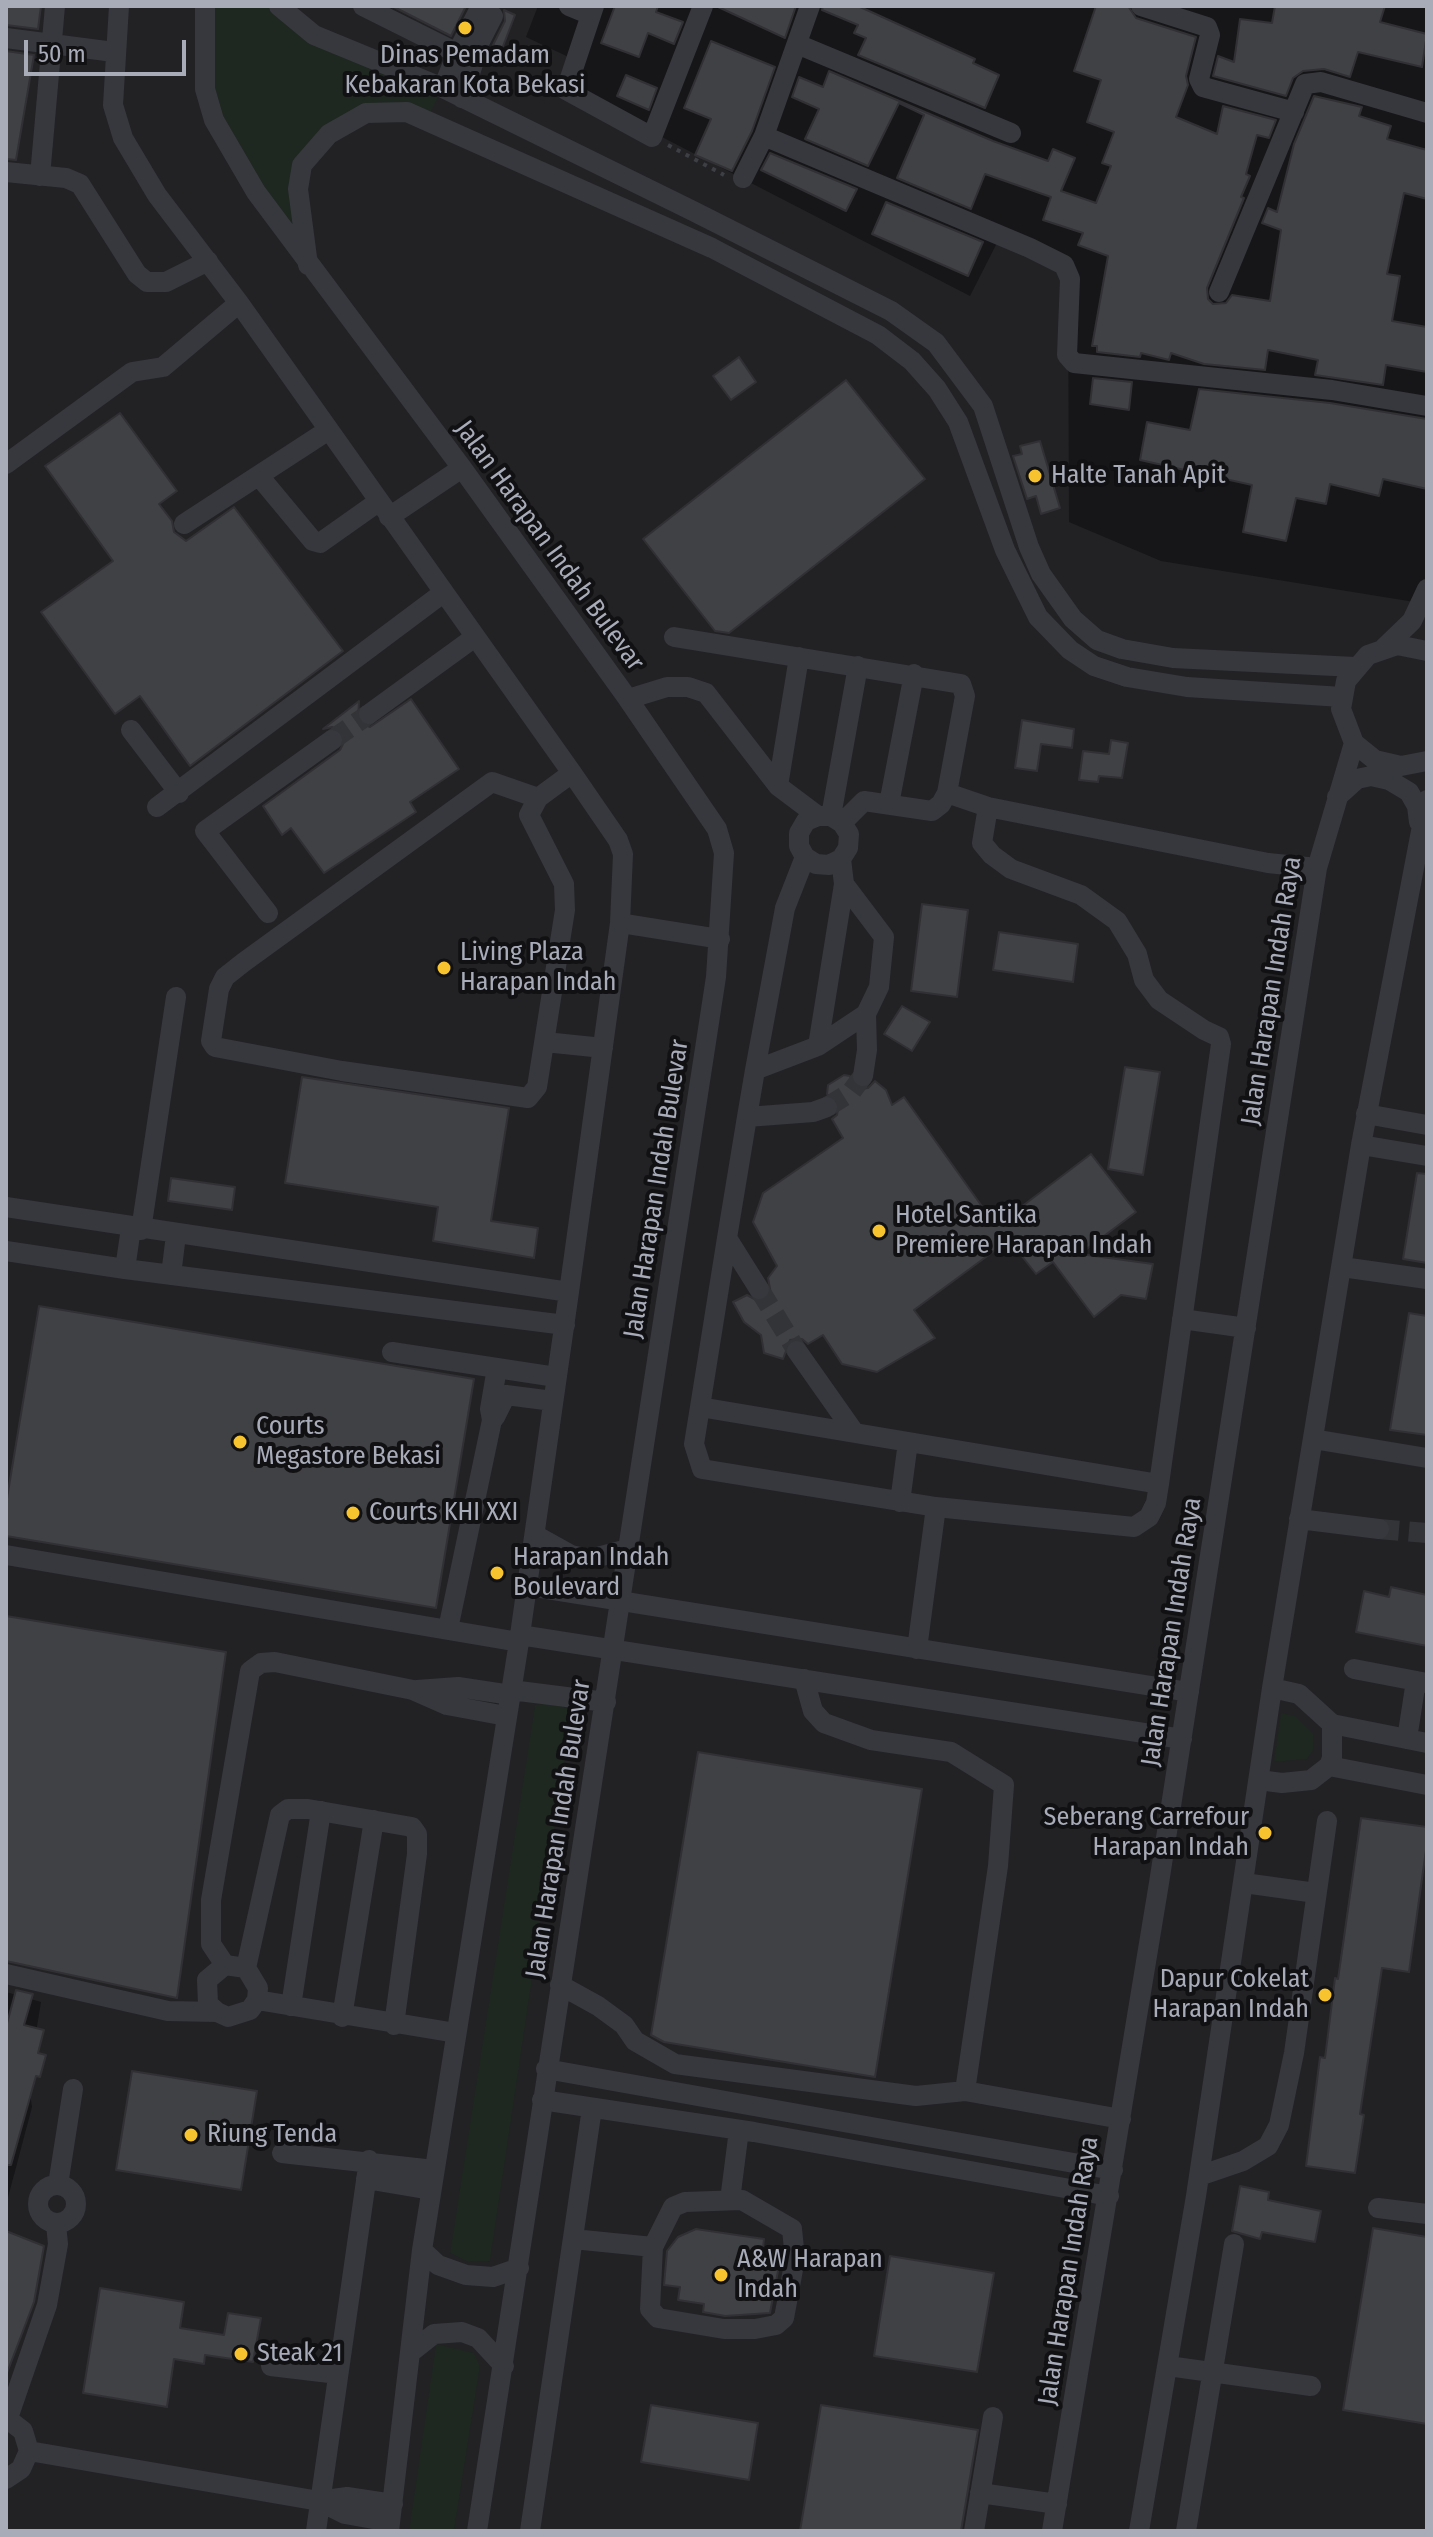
<!DOCTYPE html>
<html>
<head>
<meta charset="utf-8">
<style>
  body { margin:0 }
  #map { position:relative; width:1433px; height:2537px; overflow:hidden; background:#161618; font-family:"Fira Sans Condensed",sans-serif }
  canvas { display:block }
  .frame { position:absolute; inset:0; border:8px solid #a8acb9; pointer-events:none }
  .scale { position:absolute; left:24px; top:40px; width:162px; height:36px; box-sizing:border-box; border:4px solid #a8acb9; border-top:0; padding-left:10px; font-size:24px; line-height:28px; white-space:nowrap; color:#a8acb9; -webkit-text-stroke:6px #111113; paint-order:stroke }
</style>
</head>
<body>
<div id="map">
<canvas width="1433" height="2537"></canvas>
<div class="frame"></div>
<div class="scale">50 m</div>
</div>
<script>
const ctx = document.querySelector('canvas').getContext('2d');
ctx.lineJoin = 'round';
function paint(path, color) {
  ctx.fillStyle = color;
  ctx.fill(path, 'evenodd');
}
function shape(rows) {
  const path = new Path2D();
  for (const r of rows) {
    if (r.length === 3) {
      path.moveTo(r[0] + r[2], r[1]);
      path.arc(r[0], r[1], r[2], 0, 2 * Math.PI);
      continue;
    }
    path.moveTo(r[0], r[1]);
    for (let i = 2; i < r.length; i += 2) path.lineTo(r[i], r[i + 1]);
  }
  return path;
}
function trace(path, color, width, dash) {
  ctx.strokeStyle = color;
  ctx.lineWidth = width;
  ctx.lineCap = dash ? 'butt' : 'round';
  ctx.setLineDash(dash || []);
  ctx.stroke(path);
}
function drawText(font, color, halo, rows, align = 'center') {
  ctx.font = font + ' "Fira Sans Condensed",sans-serif';
  ctx.lineWidth = 8;
  ctx.setLineDash([]);
  ctx.textBaseline = 'middle';
  ctx.strokeStyle = halo;
  ctx.fillStyle = color;
  for (const [text, x, y, turn = 0] of rows) {
    ctx.save();
    ctx.translate(x, y);
    ctx.rotate((+turn || 0) * Math.PI / 180);
    ctx.textAlign = isNaN(turn) ? turn : align;
    if (halo) ctx.strokeText(text, 0, 0);
    ctx.fillText(text, 0, 0);
    ctx.restore();
  }
}
paint(shape([
  [6,6,538,6,526,37,575,60,569,89,970,296,1000,237,1068,267,1069,522,1161,561,1427,604,1427,2531,6,2531,6,2205,32,2107,28,2081,41,2002,6,1992]
]), '#222225');
paint(shape([
  [209,6,279,6,443,88,426,121,366,113,302,165,308,266,214,120],
  [553,1703,572,1710,490,2261,468,2262,450,2253,535,1705],
  [1281,1713,1295,1716,1313,1734,1313,1750,1307,1759,1274,1762],
  [436,2344,474,2353,480,2366,454,2531,409,2531]
]), '#1e2720');
const building = shape([
  [6,6,41,6,38,29,6,25,6,6],
  [392,6,466,6,451,36,392,6],
  [615,6,658,6,656,12,683,22,674,44,648,33,639,57,601,43,615,6],
  [716,6,796,6,785,38,716,6],
  [823,6,858,6,975,59,973,63,999,75,985,108,858,55,866,38,854,33,858,25,822,10,823,6],
  [1096,6,1128,6,1136,18,1196,37,1186,76,1188,85,1176,117,1217,134,1223,106,1276,120,1269,138,1257,135,1246,174,1250,176,1241,197,1244,198,1207,288,1208,299,1213,304,1226,303,1232,295,1270,301,1281,230,1262,223,1268,208,1277,212,1294,144,1314,96,1362,107,1359,116,1391,126,1387,139,1427,150,1427,199,1404,193,1387,274,1400,276,1392,321,1427,327,1427,372,1386,365,1383,385,1315,375,1318,360,1268,350,1265,370,1204,364,1171,353,1169,360,1141,353,1140,357,1097,352,1097,346,1092,346,1108,256,1078,245,1083,233,1043,220,1051,197,985,174,971,209,897,178,924,115,899,103,868,166,805,139,819,109,792,97,799,77,823,87,829,71,993,141,1048,161,1053,149,1075,158,1061,191,1096,203,1111,166,1102,163,1114,132,1087,122,1101,80,1074,71,1096,6],
  [1275,6,1385,6,1380,22,1427,34,1422,67,1358,52,1350,77,1324,69,1303,71,1293,78,1286,96,1213,76,1218,56,1234,62,1240,19,1272,23,1275,6],
  [504,10,515,15,502,49,493,45,505,21,504,10],
  [711,41,775,67,752,131,732,171,695,155,711,119,684,108,711,41],
  [6,51,34,55,16,160,6,159,6,51],
  [626,75,657,88,649,110,617,96,626,75],
  [770,153,857,189,846,211,761,170,770,153],
  [886,202,983,242,968,276,872,234,886,202],
  [739,357,756,382,731,400,713,376,739,357],
  [1093,378,1132,382,1129,410,1090,404,1093,378],
  [846,380,925,479,729,633,715,631,643,539,846,380],
  [1199,389,1330,403,1427,419,1427,489,1383,479,1379,496,1330,484,1326,504,1296,498,1286,541,1243,532,1252,485,1140,460,1147,422,1190,430,1199,389],
  [120,413,177,491,159,504,172,521,174,532,186,541,234,507,343,651,190,766,140,696,115,714,41,612,113,561,45,466,120,413],
  [1040,441,1060,508,1041,514,1036,496,1027,499,1013,456,1022,454,1020,446,1040,441],
  [411,699,459,769,410,802,416,812,324,873,291,828,282,835,263,806,340,750,345,740,342,732,332,727,323,729,359,701,358,721,370,727,411,699],
  [1022,720,1074,729,1072,748,1041,744,1037,771,1015,768,1022,720],
  [1111,740,1128,743,1122,778,1099,776,1098,782,1079,780,1083,751,1109,754,1111,740],
  [922,904,968,910,957,997,911,991,922,904],
  [999,932,1078,944,1073,982,993,970,999,932],
  [902,1006,930,1022,912,1051,884,1034,902,1006],
  [1125,1067,1160,1072,1143,1175,1108,1169,1125,1067],
  [844,1075,850,1076,854,1086,860,1089,868,1088,875,1081,886,1090,892,1105,904,1097,996,1226,1091,1154,1136,1212,1080,1254,1153,1264,1146,1299,1121,1295,1094,1317,1053,1262,1036,1274,1009,1240,914,1310,935,1338,877,1372,842,1364,823,1335,808,1344,802,1339,790,1340,783,1359,764,1353,761,1335,744,1322,733,1302,747,1295,760,1302,771,1294,768,1278,777,1266,753,1222,763,1193,843,1138,832,1119,837,1115,839,1103,827,1094,828,1085,844,1075],
  [302,1077,509,1108,491,1221,538,1228,534,1258,433,1241,438,1207,285,1183,302,1077],
  [1417,1173,1427,1174,1427,1263,1403,1259,1417,1173],
  [171,1178,235,1187,232,1210,168,1201,171,1178],
  [39,1306,474,1379,436,1608,6,1536,6,1504,39,1306],
  [1409,1313,1427,1316,1427,1435,1390,1430,1409,1313],
  [1391,1587,1427,1595,1427,1646,1356,1632,1364,1591,1389,1597,1391,1587],
  [6,1616,226,1652,177,1998,6,1961,6,1616],
  [698,1752,922,1789,875,2077,664,2042,651,2035,698,1752],
  [1361,1818,1427,1827,1427,1843,1409,1972,1382,1968,1360,2114,1364,2115,1355,2173,1306,2166,1320,2057,1325,2058,1335,1978,1338,1979,1361,1818],
  [16,1990,33,1994,24,2025,44,2030,38,2053,46,2055,40,2077,36,2076,11,2165,6,2165,6,2027,16,1990],
  [132,2071,257,2091,241,2190,116,2170,132,2071],
  [1240,2186,1269,2192,1268,2200,1321,2211,1315,2242,1262,2232,1260,2239,1232,2231,1240,2186],
  [1373,2228,1427,2237,1427,2424,1343,2410,1373,2228],
  [696,2229,764,2239,763,2248,777,2258,779,2266,770,2313,725,2316,703,2312,704,2304,678,2300,680,2287,664,2285,667,2251,678,2237,696,2229],
  [6,2231,44,2246,34,2302,7,2373,6,2231],
  [890,2256,994,2273,977,2372,874,2356,890,2256],
  [100,2288,184,2302,180,2328,224,2335,228,2313,261,2318,253,2362,205,2355,204,2364,174,2359,167,2407,83,2393,100,2288],
  [651,2405,758,2423,749,2480,641,2462,651,2405],
  [821,2405,978,2430,961,2531,800,2531,821,2405]
]);
paint(building, '#404145');
trace(building, '#313034', 2);
trace(shape([
  [332,740,369,714],
  [827,1107,851,1092,863,1076],
  [759,1289,797,1351],
  [1379,1529,1427,1533]
]), '#333438', 20, [20, 10]);
trace(shape([
  [668,145,724,175]
]), '#3d3f45', 4, [4, 6]);
trace(shape([
  [119,6,113,105,123,138,157,195,239,303,572,773,618,840,623,854,620,923,569,1292,519,1642,422,2250,389,2531],
  [205,6,205,89,214,120,256,192,462,468,628,699,717,829,724,853,716,977,477,2531],
  [279,6,314,35,443,88,693,211,891,311,936,343,983,406,1029,547,1041,574,1073,619,1097,640,1122,649,1173,658,1355,667],
  [363,6,457,53,443,88],
  [569,6,591,15],
  [594,6,566,90,652,137,703,6],
  [1141,6,1207,27,1210,35,1199,79,1203,87,1294,112],
  [6,38,114,52],
  [797,44,1011,133],
  [467,58,457,53,479,10],
  [462,98,474,61,474,53,493,16],
  [764,136,1030,248,1064,265,1070,279,1067,355,1074,363,1332,390,1427,406],
  [6,172,66,178,80,184,137,274,147,282,166,282,208,261],
  [40,176,55,6],
  [743,178,764,136,810,6],
  [308,265,298,189,302,165,329,134,366,113,407,112,712,248,878,335,912,361,937,389,958,422,1005,550,1038,617,1070,650,1094,666,1127,677,1187,687,1342,697],
  [1219,292,1305,84,1321,82,1427,113],
  [6,464,132,372,163,367,239,303],
  [259,476,313,541,320,543,378,502],
  [389,517,462,468],
  [184,524,327,431],
  [674,637,961,684,965,696,947,793,941,804,932,811,864,801,842,823],
  [1384,648,1412,621,1427,589],
  [1427,651,1397,645,1368,655,1346,681,1341,709,1354,743,1375,760,1401,766,1427,761],
  [628,699,667,687,688,687,706,693,778,786,818,816,831,816,842,823,849,834,848,848,841,859,829,865,816,864,805,857,799,846,799,833,806,821,818,816],
  [369,714,475,637],
  [131,730,179,793],
  [778,786,799,657],
  [947,793,988,807,1268,863,1317,868],
  [1337,797,1357,779,1371,776,1389,780,1409,792,1417,806,1419,822],
  [538,798,492,782,244,962,225,977,219,989,211,1041,215,1047,342,1071,528,1098,537,1087,565,910,564,884,529,815,538,798,572,773],
  [889,804,914,674],
  [157,807,443,593],
  [988,807,982,843,992,855,1011,869,1081,895,1117,921,1137,954,1144,980,1159,1000,1204,1030,1219,1037,1221,1044,1159,1484],
  [831,816,858,666],
  [268,913,205,831,332,740],
  [620,923,720,939],
  [545,1042,603,1048],
  [818,1046,866,1014,879,987,884,937,844,884],
  [755,1070,818,1046,844,884,841,859],
  [863,1076,867,1050,866,1014],
  [1366,1114,1427,1125],
  [747,1117,813,1112,827,1107],
  [1361,1145,1427,1156],
  [6,1207,569,1292],
  [141,1230,176,997],
  [727,1238,759,1289],
  [6,1251,125,1269,565,1325],
  [1342,1267,1427,1279],
  [125,1269,131,1228],
  [171,1275,176,1235],
  [1182,1319,1246,1328],
  [797,1351,854,1432],
  [392,1352,556,1377],
  [700,1407,1159,1484,1156,1503,1149,1517,1134,1527,936,1507,702,1469,694,1444,700,1407,727,1238,747,1117,755,1070,785,908,805,857],
  [495,1417,506,1395,553,1401],
  [1313,1439,1427,1458],
  [900,1502,908,1442],
  [1299,1519,1379,1529],
  [535,1535,571,1555,590,1559,628,1549],
  [6,1555,519,1642],
  [527,1586,1189,1692],
  [448,1629,492,1420,490,1409,497,1368],
  [520,1635,1182,1739],
  [917,1649,936,1507],
  [1354,1669,1427,1683],
  [804,1679,813,1711,824,1723,871,1740,951,1752,1004,1785,998,1866,965,2091],
  [417,1690,458,1687,511,1695],
  [511,1690,606,1702],
  [1332,1724,1427,1743],
  [1407,1739,1416,1681],
  [1329,1766,1427,1785],
  [1259,1780,1282,1783,1311,1780,1329,1766,1332,1758,1332,1724,1299,1694,1272,1688],
  [1244,1883,1316,1893],
  [225,1965,211,1944,211,1900,250,1671,261,1663,275,1662,413,1690,447,1705,506,1716],
  [246,1968,280,1815,288,1809,308,1809,412,1827,417,1834,417,1854,394,2025],
  [6,1974,168,2011,217,2012,228,2017,250,2010,257,2000,258,1988,246,1968,225,1965,207,1980,208,2004,217,2012],
  [560,1985,598,2006,624,2025,635,2041,675,2064,916,2096,965,2091,1121,2119],
  [257,2000,456,2033],
  [291,2006,321,1811],
  [342,2017,374,1820],
  [546,2069,1113,2170],
  [542,2100,754,2132,1109,2196],
  [282,2153,434,2170],
  [1199,2176,1243,2161,1268,2146,1279,2125,1294,2053,1327,1821],
  [366,2179,431,2190],
  [57,2204,19],
  [58,2185,73,2089],
  [730,2200,739,2130],
  [1378,2208,1427,2214],
  [573,2239,653,2247,673,2207,685,2202,742,2200,792,2229,795,2259,784,2318,776,2325,755,2329,724,2329,658,2318,650,2309,653,2247],
  [422,2250,438,2265,466,2275,493,2277,519,2268],
  [410,2353,434,2334,462,2332,478,2338,504,2366],
  [271,2366,338,2374],
  [1168,2366,1311,2386],
  [6,2418,23,2431,29,2451,21,2469,6,2479],
  [8,2418,47,2305,58,2244,56,2224],
  [29,2451,319,2501,345,2514,390,2522],
  [980,2493,1057,2504],
  [319,2501,347,2497,393,2504],
  [316,2531,369,2160],
  [530,2531,592,2108],
  [974,2531,993,2417],
  [1052,2531,1159,1883,1317,868,1354,743],
  [1139,2531,1196,2196,1272,1688,1361,1145,1427,800],
  [1186,2531,1234,2244]
]), '#37383d', 20);
for (const [x, y, r, color] of [
  [465,28,8,"#f7c32f"],
  [1035,476,8,"#f7c32f"],
  [444,968,8,"#f7c32f"],
  [879,1231,8,"#f7c32f"],
  [240,1442,8,"#f7c32f"],
  [353,1513,8,"#f7c32f"],
  [497,1573,8,"#f7c32f"],
  [1265,1833,8,"#f7c32f"],
  [1325,1995,8,"#f7c32f"],
  [191,2135,8,"#f7c32f"],
  [721,2275,8,"#f7c32f"],
  [241,2354,8,"#f7c32f"]
]) {
  const dot = new Path2D();
  dot.arc(x, y, r, 0, 2 * Math.PI);
  ctx.fillStyle = color;
  ctx.fill(dot);
  trace(dot, '#111113', 3);
}
drawText('26px', '#a8acb9', '#111113', [
  ["Dinas Pemadam",465,56,"center"],
  ["Kebakaran Kota Bekasi",465,86,"center"],
  ["Halte Tanah Apit",1051,476],
  ["Living Plaza",460,953],
  ["Harapan Indah",460,983],
  ["Hotel Santika",895,1216],
  ["Premiere Harapan Indah",895,1246],
  ["Courts",256,1427],
  ["Megastore Bekasi",256,1457],
  ["Courts KHI XXI",369,1513],
  ["Harapan Indah",513,1558],
  ["Boulevard",513,1588],
  ["Seberang Carrefour",1249,1818,"right"],
  ["Harapan Indah",1249,1848,"right"],
  ["Dapur Cokelat",1309,1980,"right"],
  ["Harapan Indah",1309,2010,"right"],
  ["Riung Tenda",207,2135],
  ["A&W Harapan",737,2260],
  ["Indah",737,2290],
  ["Steak 21",257,2354]
], 'left');
drawText('26px', '#a8acb9', '#111113', [
  ["Jalan Harapan Indah Bulevar",549,546,54],
  ["Jalan Harapan Indah Raya",1272,991,-81],
  ["Jalan Harapan Indah Bulevar",657,1189,-81],
  ["Jalan Harapan Indah Raya",1172,1632,-81],
  ["Jalan Harapan Indah Bulevar",559,1829,-81],
  ["Jalan Harapan Indah Raya",1069,2271,-81]
]);
</script>
</body>
</html>
